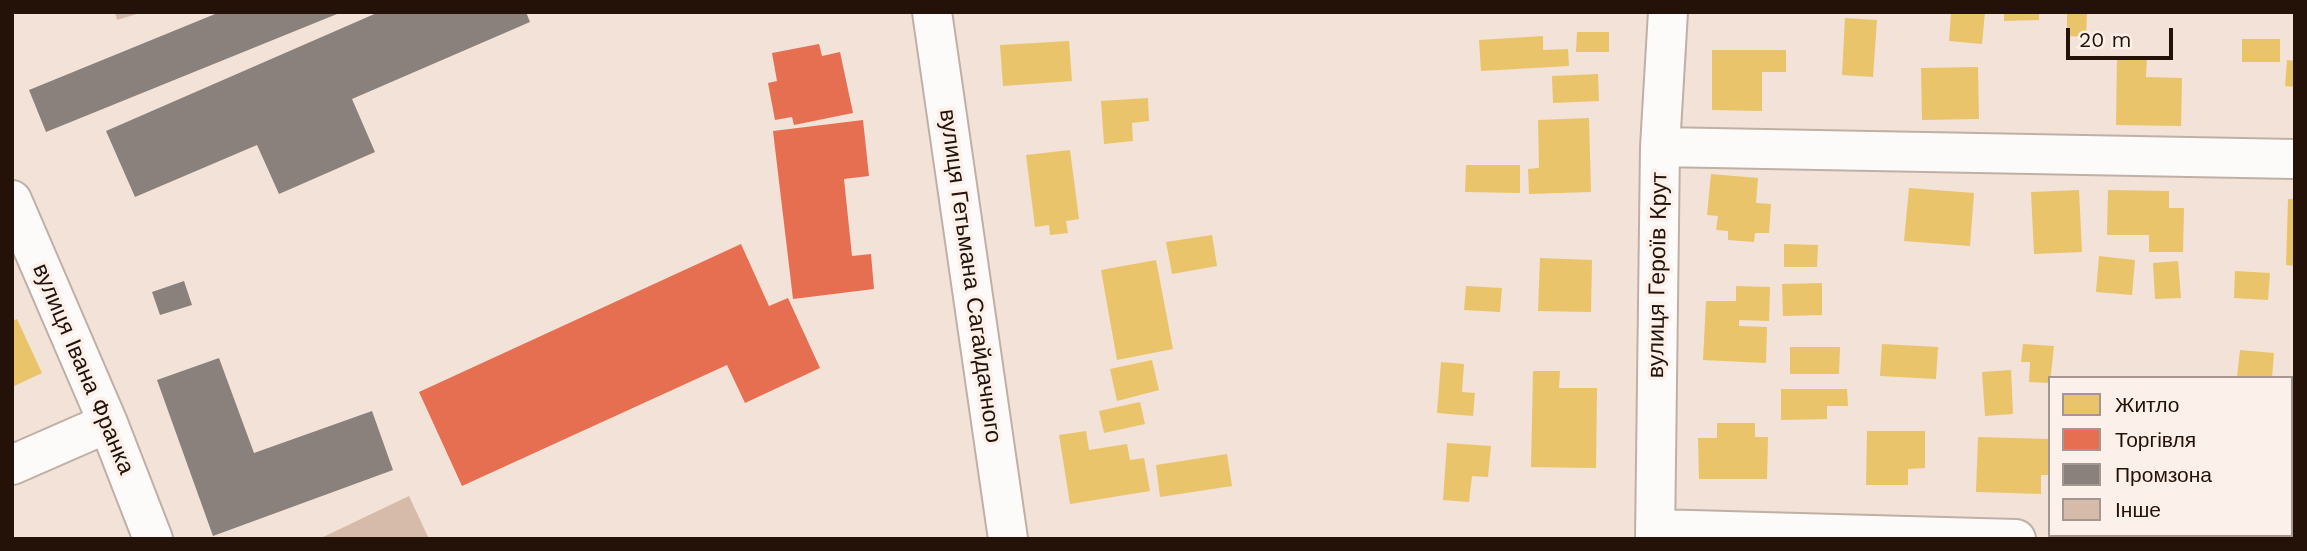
<!DOCTYPE html>
<html>
<head>
<meta charset="utf-8">
<style>
  body { margin:0 }
  #map { position:relative; width:2307px; height:551px; overflow:hidden; background:#f3e2d8; font-family:"Work Sans",sans-serif }
  canvas { display:block }
  .frame { position:absolute; inset:0; border:14px solid #241107; pointer-events:none }
  .legend { position:absolute; left:2048px; top:376px; width:245px; height:161px; box-sizing:border-box; background:#fbf0ea; border:2px solid #a5978f; margin:0; padding:9px 12px; list-style:none; font-size:21px; color:#241107 }
  .legend li { display:flex; align-items:center; gap:14px; height:35px }
  .legend b { width:35px; border:2px solid #a5978f }
  .scale { position:absolute; left:2066px; top:28px; width:107px; height:32px; box-sizing:border-box; border:4px solid #241107; border-top:0; padding-left:9px; font-size:21px; line-height:24px; white-space:nowrap; color:#241107; -webkit-text-stroke:5px #fbf0ea; paint-order:stroke }
</style>
</head>
<body>
<div id="map">
<canvas width="2307" height="551"></canvas>
<div class="frame"></div>
<ul class="legend">
<li><b style="height:19px;background:#e9c46a"></b>Житло</li>
<li><b style="height:19px;background:#e76f51"></b>Торгівля</li>
<li><b style="height:19px;background:#8a817c"></b>Промзона</li>
<li><b style="height:19px;background:#d7bbaa"></b>Інше</li>
</ul>
<div class="scale">20 m</div>
</div>
<script>
const ctx = document.querySelector('canvas').getContext('2d');
ctx.lineJoin = 'round';
function paint(path, color) {
  ctx.fillStyle = color;
  ctx.fill(path, 'evenodd');
}
function shape(rows) {
  const path = new Path2D();
  for (const r of rows) {
    path.moveTo(r[0], r[1]);
    for (let i = 2; i < r.length; i += 2) path.lineTo(r[i], r[i + 1]);
  }
  return path;
}
function trace(path, color, width, dash) {
  ctx.strokeStyle = color;
  ctx.lineWidth = width;
  ctx.lineCap = dash ? 'butt' : 'round';
  ctx.setLineDash(dash || []);
  ctx.stroke(path);
}
function drawText(font, color, halo, rows, align = 'center') {
  ctx.font = font + ' "Work Sans",sans-serif';
  ctx.lineWidth = 7;
  ctx.setLineDash([]);
  ctx.textBaseline = 'middle';
  ctx.strokeStyle = halo;
  ctx.fillStyle = color;
  for (const [text, x, y, turn = 0] of rows) {
    ctx.save();
    ctx.translate(x, y);
    ctx.rotate((+turn || 0) * Math.PI / 180);
    ctx.textAlign = isNaN(turn) ? turn : align;
    if (halo) ctx.strokeText(text, 0, 0);
    ctx.fillText(text, 0, 0);
    ctx.restore();
  }
}
paint(shape([
  [1951,12,1985,12,1982,44,1949,41],
  [2004,12,2039,12,2039,20,2004,21],
  [2067,12,2087,12,2086,37,2067,36],
  [1845,18,1877,20,1873,77,1842,75],
  [1577,32,1609,32,1609,52,1576,52],
  [1543,36,1543,50,1568,49,1569,66,1481,71,1479,40],
  [2242,39,2280,39,2280,62,2242,62],
  [1069,41,1072,81,1003,86,1000,45],
  [1712,50,1786,50,1786,72,1762,72,1762,111,1712,110],
  [2117,57,2147,58,2146,77,2182,78,2181,126,2116,125],
  [2287,60,2295,61,2295,87,2285,86],
  [1978,67,1979,119,1922,120,1921,68],
  [1598,74,1599,101,1553,103,1552,76],
  [1148,98,1149,121,1132,123,1133,141,1104,144,1101,101],
  [1589,118,1591,192,1529,194,1528,169,1539,168,1538,120],
  [1070,150,1079,219,1066,221,1068,233,1050,235,1049,225,1035,227,1026,155],
  [1466,165,1520,165,1520,193,1465,192],
  [1711,174,1758,178,1756,203,1771,204,1769,233,1755,233,1754,242,1728,240,1728,231,1716,230,1718,216,1707,215],
  [1909,188,1974,193,1970,246,1904,241],
  [2079,190,2082,252,2034,254,2031,192],
  [2108,190,2169,191,2169,208,2184,208,2183,252,2149,252,2149,235,2107,235],
  [2288,199,2295,199,2295,266,2286,265],
  [1212,235,1217,266,1172,274,1166,242],
  [1784,244,1818,245,1817,267,1784,267],
  [2099,256,2135,260,2132,295,2096,292],
  [1540,258,1592,260,1591,312,1538,311],
  [1156,260,1173,349,1117,360,1101,270],
  [2178,261,2181,298,2155,299,2153,263],
  [2235,271,2270,273,2268,300,2234,298],
  [1822,283,1822,315,1783,316,1782,284],
  [1466,286,1502,288,1500,312,1464,310],
  [1736,286,1770,287,1769,321,1739,320,1739,326,1767,327,1766,363,1703,360,1706,301,1736,301],
  [17,319,42,373,12,387,12,321],
  [1882,344,1938,347,1936,379,1880,376],
  [2023,344,2054,346,2050,383,2029,382,2030,362,2021,362],
  [1790,347,1840,347,1839,374,1790,374],
  [2240,350,2274,353,2272,378,2237,377],
  [1152,360,1159,390,1117,401,1110,369],
  [1441,362,1464,364,1462,392,1475,393,1473,416,1437,413],
  [2011,370,2013,414,1985,416,1982,372],
  [1533,371,1560,371,1559,388,1597,388,1596,468,1531,467],
  [1781,389,1847,389,1848,406,1827,406,1827,419,1781,420],
  [1140,402,1145,424,1104,433,1099,411],
  [1717,423,1755,423,1755,437,1768,437,1767,479,1699,479,1698,438,1717,438],
  [1086,431,1089,450,1127,444,1130,460,1144,458,1150,491,1070,504,1059,435],
  [1867,431,1925,431,1925,468,1908,469,1908,485,1866,485],
  [1978,437,2050,439,2050,475,2041,475,2041,494,1976,492],
  [1447,443,1491,446,1488,477,1472,476,1469,502,1443,500],
  [2291,444,2295,444,2295,514,2291,514],
  [1227,454,1232,486,1160,497,1156,465]
]), '#e9c46a');
paint(shape([
  [819,44,822,56,840,52,853,113,794,125,792,117,775,120,768,83,777,81,772,53],
  [863,120,869,176,844,179,852,256,871,254,874,289,793,299,773,131],
  [741,244,769,306,788,298,820,368,745,403,727,365,462,486,419,392]
]), '#e76f51');
paint(shape([
  [220,12,342,12,46,132,29,90],
  [379,12,526,12,530,22,352,99,375,152,279,194,257,145,135,197,106,131],
  [184,281,192,305,160,315,152,292],
  [219,358,254,453,372,411,393,470,213,536,157,380]
]), '#8a817c');
paint(shape([
  [115,12,140,12,140,13,117,20],
  [409,496,429,539,319,539]
]), '#d7bbaa');
const minor = shape([
  [1660,147,2295,159],
  [12,200,108,423,153,539],
  [12,465,108,423],
  [1655,529,2016,539],
  [1655,539,1660,147,1668,12]
]);
const major = shape([
  [932,12,1008,539]
]);
trace(minor, '#c0afa5', 42);
trace(major, '#c0afa5', 42);
trace(minor, '#fdfbf9', 38);
trace(major, '#fdfbf9', 38);
drawText('23px', '#241107', '#fbf0ea', [
  ["вулиця Героїв Крут",1658,275,-89],
  ["вулиця Гетьмана Сагайдачного",970,276,82],
  ["вулиця Івана Франка",83,369,67]
]);
</script>
</body>
</html>
